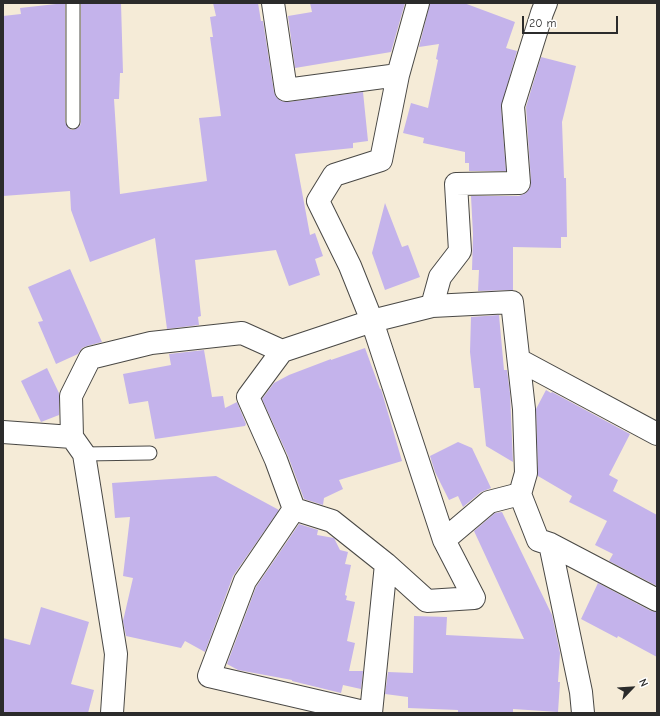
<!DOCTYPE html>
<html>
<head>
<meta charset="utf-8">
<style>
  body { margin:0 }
  #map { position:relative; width:660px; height:716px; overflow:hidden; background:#f5ebd7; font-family:"Comic Neue",sans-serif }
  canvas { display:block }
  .frame { position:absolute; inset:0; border:4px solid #2b2b2b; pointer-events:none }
  .north { position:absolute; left:612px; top:668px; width:40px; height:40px; -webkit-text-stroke:3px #fff; paint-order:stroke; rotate:65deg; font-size:11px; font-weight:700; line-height:16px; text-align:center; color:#2b2b2b }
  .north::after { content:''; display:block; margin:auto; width:14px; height:18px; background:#2b2b2b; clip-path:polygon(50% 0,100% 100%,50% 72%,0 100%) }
  .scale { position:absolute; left:522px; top:16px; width:96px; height:18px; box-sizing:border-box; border:2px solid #2b2b2b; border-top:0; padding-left:5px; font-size:12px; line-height:14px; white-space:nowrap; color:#2b2b2b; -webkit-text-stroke:3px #fff; paint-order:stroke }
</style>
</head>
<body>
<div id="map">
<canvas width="660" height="716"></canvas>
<div class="frame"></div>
<div class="north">N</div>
<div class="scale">20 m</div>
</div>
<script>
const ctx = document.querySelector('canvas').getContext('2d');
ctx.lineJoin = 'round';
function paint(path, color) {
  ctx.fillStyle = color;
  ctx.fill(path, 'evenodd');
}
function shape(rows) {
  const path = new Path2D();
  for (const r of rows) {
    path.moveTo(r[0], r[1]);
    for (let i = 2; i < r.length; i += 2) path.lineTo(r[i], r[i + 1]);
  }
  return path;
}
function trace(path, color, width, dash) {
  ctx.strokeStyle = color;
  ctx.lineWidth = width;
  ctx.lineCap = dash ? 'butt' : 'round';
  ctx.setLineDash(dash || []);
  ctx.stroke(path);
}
paint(shape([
  [65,3,65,122,69,129,73,130,80,126,81,122,81,3,121,3,123,73,120,73,119,99,114,99,120,194,207,181,199,118,221,116,210,37,213,37,210,17,216,16,213,3,258,3,261,21,263,21,274,92,276,97,281,101,288,102,363,92,368,141,353,143,353,148,295,154,310,235,315,233,323,256,315,259,320,275,289,286,276,250,195,260,201,316,198,317,199,325,167,329,155,238,90,262,71,210,70,191,3,196,3,16,21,14,20,8],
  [310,3,405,3,391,52,295,68,288,16,312,12],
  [430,3,464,3,515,22,506,48,517,51,501,107,506,171,469,171,469,163,465,163,465,152,423,143,424,138,403,133,411,103,428,108,438,60,436,59,439,44,419,47],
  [541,57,576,66,562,122,564,178,566,178,567,237,561,237,561,248,513,247,513,290,478,291,479,270,472,270,473,235,471,196,519,196,526,193,530,188,531,182,526,107],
  [385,203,402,247,408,245,420,277,385,290,372,253],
  [70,269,102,342,87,346,82,348,78,354,56,364,38,322,43,321,28,287],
  [499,315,504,370,507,370,510,393,513,462,486,446,480,388,474,388,470,352,471,317],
  [365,348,380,389,381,389,402,461,339,480,343,489,324,498,323,505,304,499,288,456,262,399,274,383,289,375,331,359,331,360],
  [204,350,212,397,223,396,225,408,237,402,246,424,245,426,155,439,148,401,129,404,123,374,171,365,169,354],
  [47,368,59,393,59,415,41,422,21,381],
  [546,390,551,393,552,392,630,434,609,475,618,480,613,491,657,515,657,586,609,561,613,554,595,545,607,521,569,502,572,496,538,476,536,409],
  [458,442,472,448,491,488,481,492,463,507,458,496,449,500,435,472,430,456],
  [216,476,279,510,233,576,205,652,185,641,181,648,126,636,123,621,133,578,123,576,130,517,115,518,112,483],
  [502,512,552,615,560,653,558,682,560,682,558,712,513,709,513,713,458,713,458,710,408,708,408,697,385,694,388,672,413,673,414,616,447,617,446,635,524,639,474,531,495,513],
  [299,524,318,530,317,535,334,538,340,550,348,552,345,564,351,565,345,595,347,596,346,600,355,602,347,641,355,643,349,671,363,671,361,689,343,685,341,693,292,681,292,680,238,670,227,664,256,587],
  [598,583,651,611,657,612,657,657,618,636,617,638,581,619],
  [41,607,89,622,71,684,94,690,88,713,3,713,3,638,30,645]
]), '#c4b3eb');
const service = shape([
  [73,122,73,3],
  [84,454,150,453]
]);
const minor = shape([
  [273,3,286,90,398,75],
  [418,3,398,75,381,160,334,175,318,201,350,266,372,321,444,540],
  [546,3,542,13,513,106,519,183,456,184,460,251,440,277,432,306,512,302,524,409,526,473,520,494,538,540,550,544,657,600],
  [282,351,248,397,276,460,294,509,332,521,386,564,427,601,474,598,444,540,489,502,520,494],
  [519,360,657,434],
  [3,432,72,437,84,454,116,654,112,713],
  [72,437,71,396,90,358,151,343,242,333,282,351,372,321,432,306],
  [294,509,245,581,209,676,368,713],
  [550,544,581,692,583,713],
  [371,713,386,564]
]);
trace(service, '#494845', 15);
trace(minor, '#494845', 24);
trace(service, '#fff', 13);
trace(minor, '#fff', 22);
</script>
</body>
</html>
